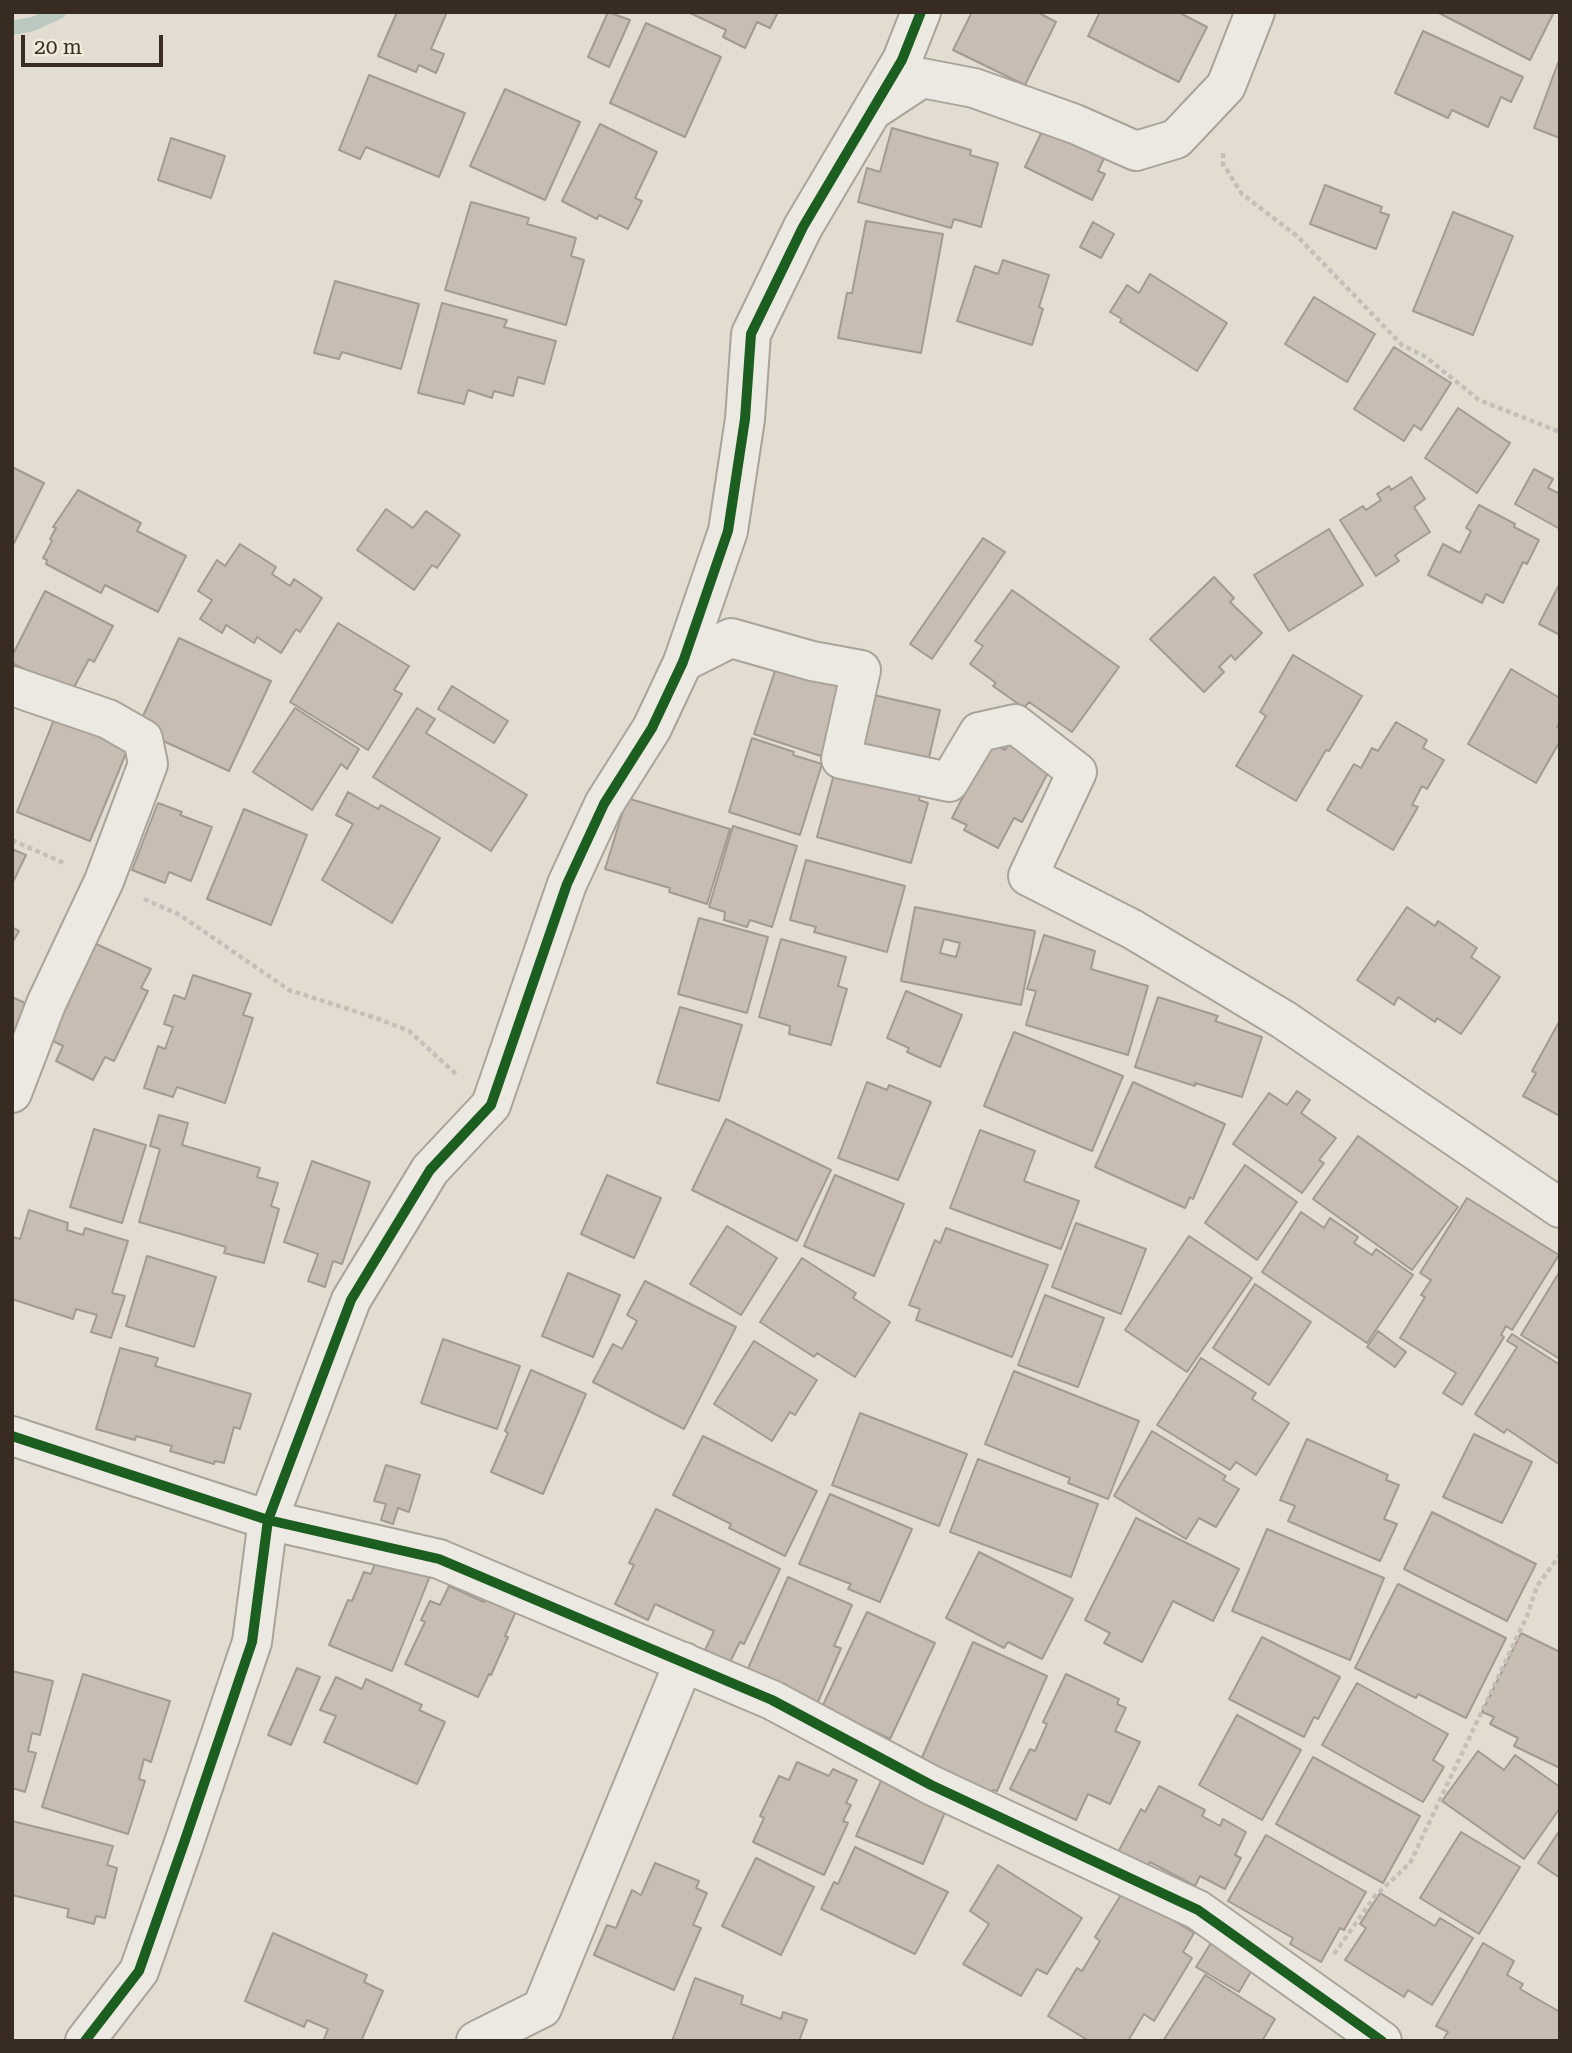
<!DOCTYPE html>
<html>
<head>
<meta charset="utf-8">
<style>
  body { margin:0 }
  #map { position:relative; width:1572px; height:2053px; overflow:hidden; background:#e3ddd1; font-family:"Roboto Serif",serif }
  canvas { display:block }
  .frame { position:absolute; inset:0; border:14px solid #382c22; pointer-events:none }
  .scale { position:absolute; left:21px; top:35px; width:142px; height:32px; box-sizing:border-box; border:4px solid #382c22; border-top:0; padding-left:9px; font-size:21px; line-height:24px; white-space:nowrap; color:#382c22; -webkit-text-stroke:5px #f2ebd9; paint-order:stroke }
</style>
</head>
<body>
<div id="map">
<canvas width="1572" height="2053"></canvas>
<div class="frame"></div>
<div class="scale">20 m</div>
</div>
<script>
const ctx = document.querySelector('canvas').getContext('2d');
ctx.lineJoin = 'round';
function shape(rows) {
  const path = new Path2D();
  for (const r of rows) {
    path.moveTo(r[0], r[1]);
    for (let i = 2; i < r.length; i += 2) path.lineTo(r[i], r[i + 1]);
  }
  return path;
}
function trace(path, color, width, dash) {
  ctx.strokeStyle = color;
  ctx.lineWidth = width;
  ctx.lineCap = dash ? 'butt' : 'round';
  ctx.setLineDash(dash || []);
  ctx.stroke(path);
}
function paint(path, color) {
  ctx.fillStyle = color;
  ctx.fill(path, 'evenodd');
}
trace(shape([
  [12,28,33,24,59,12]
]), '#bbc8c0', 14);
const building = shape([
  [397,12,447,12,431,49,444,54,436,73,419,65,416,72,378,56,397,12],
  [608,12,630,20,609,67,588,57,608,12],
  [688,12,778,12,770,28,757,22,745,48,723,37,726,30,688,12],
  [972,12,1037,12,1056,22,1025,85,953,50,972,12],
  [1100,12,1178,12,1207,27,1179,82,1088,36,1100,12],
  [1437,12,1554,12,1530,60,1437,12],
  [646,23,721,57,685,137,610,103,646,23],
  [1423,31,1523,77,1511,102,1501,97,1488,127,1452,110,1448,118,1395,93,1423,31],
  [1558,63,1560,64,1560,138,1534,128,1558,63],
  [369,75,465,113,439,177,366,147,360,159,339,150,369,75],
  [505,89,580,122,545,200,470,166,505,89],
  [1047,121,1108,150,1098,171,1105,174,1092,200,1025,167,1047,121],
  [600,124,657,152,635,198,642,201,628,229,599,215,597,219,562,201,600,124],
  [892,128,971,150,970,155,998,163,981,227,954,219,951,228,858,202,867,168,880,172,892,128],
  [171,138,225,156,211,198,158,180,171,138],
  [1325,185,1382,207,1380,212,1389,215,1376,249,1310,224,1325,185],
  [471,202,529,218,527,224,576,238,571,256,584,260,566,325,445,290,471,202],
  [1453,212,1513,236,1473,335,1413,311,1453,212],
  [866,221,943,234,921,353,838,338,847,293,852,293,866,221],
  [1093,222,1114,234,1101,258,1080,247,1093,222],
  [1003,260,1049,275,1039,307,1043,309,1032,345,957,321,975,266,998,274,1003,260],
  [1150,274,1227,323,1197,371,1120,322,1122,319,1110,312,1127,285,1139,293,1150,274],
  [335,281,419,304,401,369,342,352,339,359,314,353,335,281],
  [1314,297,1375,334,1347,382,1285,344,1314,297],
  [442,303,507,320,504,327,556,341,544,384,518,377,513,396,494,391,492,398,468,390,464,404,418,393,442,303],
  [1394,347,1451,383,1421,430,1414,425,1404,441,1354,409,1394,347],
  [1458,408,1510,443,1477,493,1425,458,1458,408],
  [12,467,44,483,12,547,12,467],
  [1534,469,1553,479,1548,488,1560,494,1560,529,1515,504,1534,469],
  [1411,477,1425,499,1414,507,1430,532,1395,555,1399,561,1376,576,1340,520,1363,506,1366,510,1381,500,1377,494,1389,486,1391,490,1411,477],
  [78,490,141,523,137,531,186,556,158,612,105,585,101,593,46,564,47,560,43,558,52,541,50,539,56,528,53,527,78,490],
  [1479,505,1515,524,1514,527,1539,540,1527,564,1523,562,1503,603,1486,594,1482,603,1428,575,1443,544,1460,553,1471,531,1466,528,1479,505],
  [386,509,413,528,426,511,460,535,437,568,432,565,414,590,357,550,386,509],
  [1329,529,1363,585,1289,631,1254,575,1329,529],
  [983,538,1005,552,932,659,910,644,983,538],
  [240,544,276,567,272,574,290,586,294,579,322,598,300,632,296,629,281,653,257,637,254,643,226,625,222,633,200,619,212,600,198,591,217,560,225,566,240,544],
  [1214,577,1234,598,1230,602,1262,633,1235,660,1231,655,1219,667,1224,672,1204,692,1150,639,1214,577],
  [1560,583,1560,635,1539,624,1560,583],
  [1012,590,1119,667,1072,732,1029,702,1024,708,993,686,996,683,970,664,983,646,975,641,1012,590],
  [45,591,113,626,94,662,89,659,71,693,12,663,12,656,45,591],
  [338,623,409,666,394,690,402,694,368,750,290,702,338,623],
  [179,638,271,681,229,771,137,729,179,638],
  [1293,655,1362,696,1329,751,1326,750,1296,801,1236,766,1266,716,1260,712,1293,655],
  [780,656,853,680,827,758,754,734,780,656],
  [1511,669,1560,698,1560,722,1557,727,1560,729,1560,741,1536,783,1468,744,1511,669],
  [452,686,508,721,494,743,438,709,452,686],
  [865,693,940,710,927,766,852,749,865,693],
  [295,708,359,749,347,769,341,764,312,810,253,772,295,708],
  [417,708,435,719,426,733,527,795,491,851,373,777,417,708],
  [57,712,131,741,90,841,17,812,57,712],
  [1396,722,1427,740,1423,748,1444,760,1427,789,1422,786,1412,805,1418,807,1393,850,1327,810,1354,764,1361,768,1372,748,1378,751,1396,722],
  [752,738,794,752,793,755,822,764,800,835,729,812,752,738],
  [986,740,1005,750,1009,744,1051,767,1022,822,1014,818,998,848,964,830,967,825,952,818,964,795,958,792,986,740],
  [837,763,922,786,919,800,928,803,911,863,817,837,837,763],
  [348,792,378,809,381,805,440,838,392,923,322,880,353,824,336,815,348,792],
  [627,798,730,829,707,904,669,892,670,888,605,869,627,798],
  [158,803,182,812,180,815,212,827,191,881,169,872,165,883,132,870,158,803],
  [244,809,307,835,271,925,207,899,244,809],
  [733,826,797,846,772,927,750,920,747,927,724,920,725,912,709,907,733,826],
  [12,849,26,855,12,884,12,849],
  [806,860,905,886,887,952,814,932,816,927,790,920,806,860],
  [915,907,1035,931,1021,1005,901,981,915,907],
  [944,939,960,943,956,957,940,953,944,939],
  [1407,907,1435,926,1438,921,1477,948,1471,957,1500,977,1461,1034,1437,1018,1435,1022,1398,997,1394,1005,1357,980,1407,907],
  [699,918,768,937,747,1013,678,994,699,918],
  [12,927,19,931,12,943,12,927],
  [1044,935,1095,951,1091,969,1148,986,1128,1055,1026,1025,1036,991,1027,989,1044,935],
  [83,938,151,969,141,988,148,991,114,1061,105,1057,93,1080,56,1061,63,1046,38,1033,83,938],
  [781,939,846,957,838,986,847,989,831,1045,789,1034,790,1026,759,1017,781,939],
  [193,975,251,994,243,1015,253,1018,225,1103,177,1087,173,1097,144,1088,158,1046,165,1049,173,1027,164,1024,174,995,185,999,193,975],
  [906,991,962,1015,940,1067,907,1052,909,1048,887,1038,906,991],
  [12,997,40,1010,12,1048,12,997],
  [1158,997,1218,1016,1215,1021,1262,1037,1242,1097,1195,1083,1195,1086,1135,1067,1158,997],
  [680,1007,742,1025,719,1101,657,1083,680,1007],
  [1559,1022,1560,1022,1560,1116,1523,1096,1536,1073,1532,1071,1559,1022],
  [1014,1032,1123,1076,1092,1151,984,1106,1014,1032],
  [867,1082,887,1090,889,1085,931,1102,898,1180,838,1158,867,1082],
  [1133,1082,1225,1124,1193,1199,1190,1197,1185,1208,1095,1167,1133,1082],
  [1297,1091,1310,1100,1301,1113,1336,1138,1319,1160,1324,1163,1302,1193,1233,1144,1269,1093,1287,1105,1297,1091],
  [159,1115,188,1123,182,1145,260,1168,257,1177,278,1183,271,1206,279,1209,264,1263,224,1253,226,1247,139,1222,160,1149,150,1146,159,1115],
  [726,1119,831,1170,797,1241,692,1190,726,1119],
  [94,1129,146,1145,122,1223,70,1207,94,1129],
  [980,1130,1035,1151,1024,1181,1079,1201,1061,1249,950,1208,980,1130],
  [1358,1136,1458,1207,1412,1270,1313,1199,1358,1136],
  [312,1161,370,1182,342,1264,333,1261,325,1287,308,1281,318,1254,284,1242,312,1161],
  [1245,1165,1297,1202,1257,1260,1205,1223,1245,1165],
  [607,1175,661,1198,634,1258,581,1234,607,1175],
  [835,1175,904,1204,874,1276,804,1246,835,1175],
  [1467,1198,1559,1255,1512,1330,1506,1326,1501,1335,1504,1337,1462,1405,1443,1393,1456,1373,1400,1338,1425,1297,1421,1295,1431,1280,1420,1273,1467,1198],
  [29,1210,68,1223,67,1230,83,1235,85,1228,128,1241,112,1293,125,1296,111,1338,91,1332,97,1315,76,1309,73,1319,12,1299,12,1237,20,1239,29,1210],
  [1301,1212,1324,1228,1330,1218,1358,1237,1354,1243,1372,1255,1376,1249,1413,1275,1367,1343,1262,1272,1301,1212],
  [1076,1223,1146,1249,1121,1314,1052,1287,1076,1223],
  [727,1226,777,1258,741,1315,690,1284,727,1226],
  [946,1228,1048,1265,1012,1357,916,1320,920,1309,909,1305,935,1240,940,1243,946,1228],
  [1189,1236,1252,1278,1187,1372,1125,1330,1189,1236],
  [147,1256,216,1277,194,1347,126,1326,147,1256],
  [802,1258,856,1293,853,1298,890,1322,855,1377,817,1353,814,1357,760,1322,802,1258],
  [1560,1271,1560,1359,1521,1335,1560,1271],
  [568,1273,620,1295,593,1357,542,1336,568,1273],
  [645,1281,736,1327,684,1429,593,1382,613,1344,622,1349,637,1321,627,1315,645,1281],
  [1255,1284,1311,1322,1269,1385,1213,1348,1255,1284],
  [1045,1295,1104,1318,1078,1387,1018,1365,1045,1295],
  [1378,1331,1406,1352,1395,1367,1367,1347,1378,1331],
  [1512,1334,1560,1365,1560,1465,1507,1429,1504,1433,1475,1414,1517,1347,1507,1341,1512,1334],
  [443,1339,520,1366,497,1429,421,1403,443,1339],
  [754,1341,817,1380,795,1415,790,1412,772,1441,714,1404,754,1341],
  [120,1348,158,1358,155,1366,251,1394,240,1429,234,1427,224,1463,215,1461,214,1464,170,1451,172,1446,136,1436,135,1440,96,1429,120,1348],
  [1201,1358,1256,1393,1252,1399,1289,1423,1256,1475,1236,1462,1230,1470,1157,1425,1201,1358],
  [531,1370,586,1394,543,1494,491,1472,508,1433,505,1431,531,1370],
  [1014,1371,1139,1421,1108,1499,1068,1483,1070,1478,985,1444,1014,1371],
  [860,1413,967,1454,939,1526,832,1485,860,1413],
  [1152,1431,1226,1476,1223,1480,1239,1489,1216,1527,1199,1518,1186,1539,1114,1496,1152,1431],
  [1474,1434,1532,1462,1502,1523,1443,1497,1474,1434],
  [703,1436,817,1491,785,1556,729,1528,731,1524,673,1495,703,1436],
  [1307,1439,1388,1475,1386,1480,1399,1485,1384,1519,1397,1524,1380,1561,1288,1521,1295,1506,1280,1500,1307,1439],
  [978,1459,1098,1504,1071,1577,950,1532,978,1459],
  [386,1465,420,1475,409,1512,398,1508,393,1524,381,1520,386,1504,374,1501,386,1465],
  [830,1494,912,1529,880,1602,848,1589,851,1584,799,1564,830,1494],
  [656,1509,780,1569,744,1644,740,1642,730,1662,705,1650,714,1631,655,1604,648,1620,615,1604,634,1565,629,1563,656,1509],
  [1432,1512,1536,1564,1507,1621,1404,1569,1432,1512],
  [1136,1518,1239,1569,1213,1621,1173,1601,1142,1662,1104,1643,1110,1633,1085,1620,1136,1518],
  [1267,1529,1384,1578,1350,1660,1232,1611,1267,1529],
  [979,1552,1073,1599,1042,1659,1008,1642,1004,1648,946,1618,979,1552],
  [378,1555,430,1576,392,1671,329,1645,348,1600,352,1601,364,1572,371,1574,378,1555],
  [788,1577,852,1605,834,1646,841,1648,817,1704,746,1673,788,1577],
  [1398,1584,1506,1638,1466,1718,1418,1694,1416,1698,1355,1668,1398,1584],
  [449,1586,484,1602,489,1590,518,1607,505,1636,508,1637,491,1675,489,1674,478,1697,405,1664,425,1622,421,1620,430,1601,440,1605,449,1586],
  [867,1612,935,1643,890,1739,869,1729,867,1733,829,1716,833,1710,823,1705,867,1612],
  [1521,1633,1560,1652,1560,1768,1514,1746,1518,1738,1490,1724,1494,1717,1482,1712,1521,1633],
  [1262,1637,1340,1677,1318,1719,1314,1717,1304,1737,1229,1699,1262,1637],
  [973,1642,1047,1676,997,1791,993,1790,990,1800,916,1771,973,1642],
  [297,1668,320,1677,291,1745,268,1735,297,1668],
  [12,1671,53,1681,40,1735,32,1733,28,1751,36,1753,25,1792,12,1788,12,1671],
  [83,1674,170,1701,151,1762,144,1759,139,1779,145,1781,128,1834,42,1807,83,1674],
  [1066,1674,1119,1699,1117,1704,1126,1708,1115,1731,1140,1742,1110,1804,1088,1794,1076,1820,1010,1789,1030,1749,1035,1751,1047,1724,1043,1722,1066,1674],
  [336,1677,362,1689,366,1679,422,1705,419,1710,445,1722,417,1784,324,1742,336,1716,320,1710,336,1677],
  [1357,1683,1448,1734,1433,1760,1444,1767,1423,1802,1322,1745,1357,1683],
  [1237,1715,1301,1750,1262,1820,1199,1785,1237,1715],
  [1478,1751,1504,1770,1515,1755,1560,1787,1560,1808,1524,1859,1442,1801,1478,1751],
  [1313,1757,1420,1816,1383,1883,1276,1824,1313,1757],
  [797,1762,829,1776,833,1769,857,1780,846,1803,851,1805,843,1821,848,1823,824,1875,753,1842,764,1818,760,1816,779,1776,789,1780,797,1762],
  [886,1770,951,1798,923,1864,856,1836,886,1770],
  [1159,1786,1205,1810,1202,1816,1220,1826,1223,1819,1246,1832,1235,1855,1241,1858,1225,1889,1200,1876,1195,1886,1150,1862,1146,1870,1116,1856,1141,1809,1145,1812,1159,1786],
  [12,1821,113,1846,107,1865,117,1868,105,1918,96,1916,94,1924,67,1917,69,1909,12,1895,12,1821],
  [1560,1830,1560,1878,1538,1863,1560,1830],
  [1461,1832,1520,1867,1479,1934,1420,1898,1461,1832],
  [1266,1835,1366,1892,1344,1930,1340,1928,1321,1962,1290,1944,1293,1938,1228,1901,1266,1835],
  [855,1847,948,1892,915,1954,821,1909,834,1882,838,1884,855,1847],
  [756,1858,814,1887,781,1955,722,1926,756,1858],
  [655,1863,699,1881,696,1888,707,1893,693,1925,701,1928,674,1990,594,1955,607,1925,616,1928,632,1890,641,1895,655,1863],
  [998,1865,1082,1918,1047,1974,1037,1969,1021,1996,963,1964,989,1924,970,1911,998,1865],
  [1124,1890,1194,1933,1183,1952,1192,1958,1154,2021,1144,2014,1128,2041,1089,2041,1048,2016,1077,1968,1082,1971,1100,1941,1095,1937,1124,1890],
  [1380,1893,1435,1926,1440,1918,1473,1938,1432,2005,1408,1990,1404,1997,1345,1960,1366,1928,1360,1924,1380,1893],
  [273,1933,367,1975,364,1982,383,1991,361,2041,327,2041,324,2039,328,2029,307,2020,304,2027,245,2001,273,1933],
  [1211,1943,1253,1968,1239,1992,1196,1967,1211,1943],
  [1483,1943,1514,1961,1507,1975,1523,1984,1520,1989,1560,2012,1560,2041,1443,2040,1448,2032,1436,2026,1483,1943],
  [1205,1975,1275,2019,1262,2041,1163,2041,1205,1975],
  [695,1978,743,1996,741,2004,781,2019,783,2012,807,2020,799,2041,672,2041,695,1978]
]);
paint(building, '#c7bdb2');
trace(building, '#a39a91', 2);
const minor = shape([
  [878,107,922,78,974,88,1075,124,1136,151,1176,139,1226,86,1255,12],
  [683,662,731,638,812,661,861,670,841,759,949,782,979,732,1015,724,1077,772,1028,876,1132,929,1284,1020,1560,1208],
  [12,686,108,719,143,739,148,764,104,881,46,1004,12,1093],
  [12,1436,268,1520,439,1559,772,1700,931,1785,1198,1910,1382,2041],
  [85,2041,139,1971,184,1843,252,1642,268,1520,351,1300,430,1170,491,1105,567,884,604,804,652,728,683,662,728,531,745,419,751,334,803,227,902,60,921,12],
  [476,2041,542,2008,684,1662]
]);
trace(minor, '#a9a399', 42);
trace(shape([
  [1223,153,1223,164,1242,194,1297,236,1402,345,1426,357,1479,400,1560,432],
  [12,840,66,864],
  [144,899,180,915,289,990,379,1019,409,1031,456,1074],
  [1334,1954,1375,1896,1410,1863,1527,1616,1537,1586,1560,1555]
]), '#c4c0b9', 4.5, [5, 3.5]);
trace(minor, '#ece9e2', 38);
trace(shape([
  [12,1436,268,1520,439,1559,772,1700,931,1785,1198,1910,1382,2041],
  [85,2041,139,1971,184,1843,252,1642,268,1520,351,1300,430,1170,491,1105,567,884,604,804,652,728,683,662,728,531,745,419,751,334,803,227,902,60,921,12]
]), '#1b5e20', 10);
</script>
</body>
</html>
